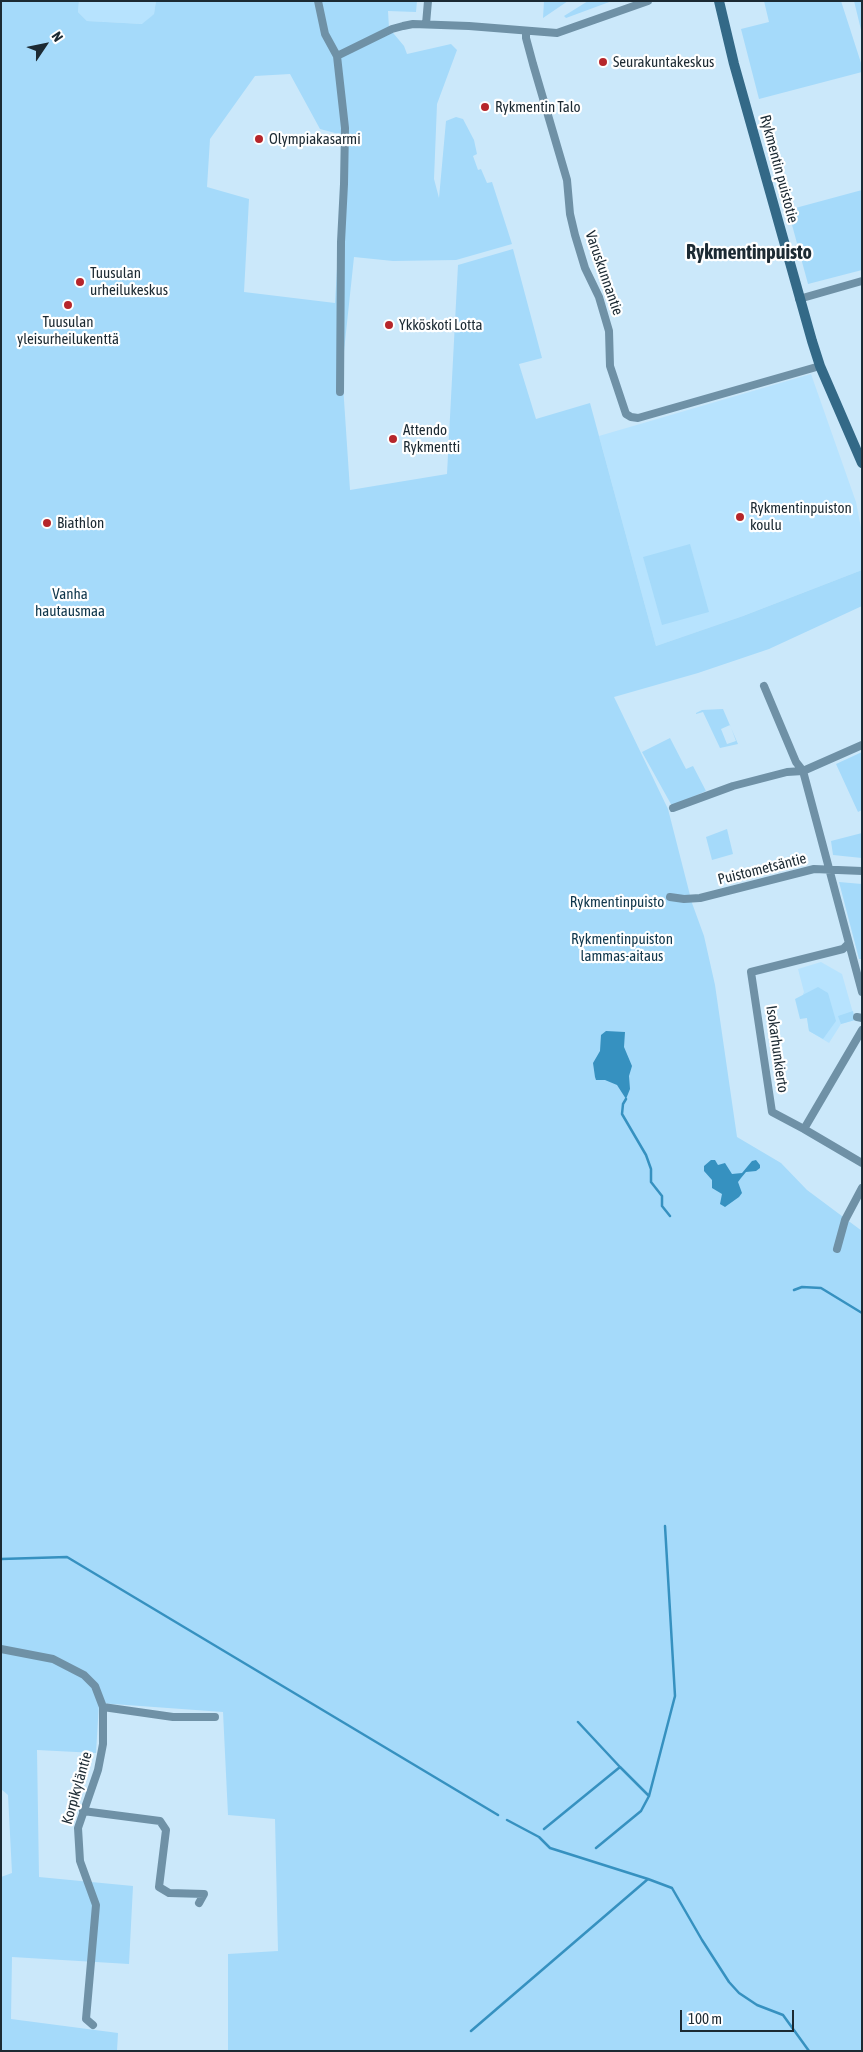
<!DOCTYPE html>
<html>
<head>
<meta charset="utf-8">
<style>
  body { margin:0 }
  #map { position:relative; width:863px; height:2052px; overflow:hidden; background:#cbe8fa; font-family:"Asap Condensed",sans-serif }
  canvas { display:block }
  .frame { position:absolute; inset:0; border:2px solid #1c2a33; pointer-events:none }
  .north { position:absolute; left:20px; top:20px; width:50px; height:50px; -webkit-text-stroke:4px #fff; paint-order:stroke; rotate:56deg; font-size:14px; font-weight:700; line-height:20px; text-align:center; color:#1c2a33 }
  .north::after { content:''; display:block; margin:auto; width:18px; height:22px; background:#1c2a33; clip-path:polygon(50% 0,100% 100%,50% 72%,0 100%) }
  .scale { position:absolute; left:680px; top:2010px; width:114px; height:22px; box-sizing:border-box; border:2px solid #1c2a33; border-top:0; padding-left:6px; font-size:15px; line-height:18px; white-space:nowrap; color:#1c2a33; -webkit-text-stroke:4px #fff; paint-order:stroke }
</style>
</head>
<body>
<div id="map">
<canvas width="863" height="2052"></canvas>
<div class="frame"></div>
<div class="north">N</div>
<div class="scale">100 m</div>
</div>
<script>
const ctx = document.querySelector('canvas').getContext('2d');
ctx.lineJoin = 'round';
function paint(path, color) {
  ctx.fillStyle = color;
  ctx.fill(path, 'evenodd');
}
function shape(rows) {
  const path = new Path2D();
  for (const r of rows) {
    path.moveTo(r[0], r[1]);
    for (let i = 2; i < r.length; i += 2) path.lineTo(r[i], r[i + 1]);
  }
  return path;
}
function trace(path, color, width, dash) {
  ctx.strokeStyle = color;
  ctx.lineWidth = width;
  ctx.lineCap = dash ? 'butt' : 'round';
  ctx.setLineDash(dash || []);
  ctx.stroke(path);
}
function drawText(font, color, halo, rows, align = 'center') {
  ctx.font = font + ' "Asap Condensed",sans-serif';
  ctx.lineWidth = 4.5;
  ctx.setLineDash([]);
  ctx.textBaseline = 'middle';
  ctx.strokeStyle = halo;
  ctx.fillStyle = color;
  for (const [text, x, y, turn = 0] of rows) {
    ctx.save();
    ctx.translate(x, y);
    ctx.rotate((+turn || 0) * Math.PI / 180);
    ctx.textAlign = isNaN(turn) ? turn : align;
    if (halo) ctx.strokeText(text, 0, 0);
    ctx.fillText(text, 0, 0);
    ctx.restore();
  }
}
paint(shape([
  [79,1,156,1,154,14,143,24,87,21,78,12],
  [811,374,856,502,862,533,862,570,743,616,656,646,599,436],
  [821,962,842,974,855,1020,841,1024,829,1043,809,1031,803,994,804,992,798,969]
]), '#b7e3fe');
paint(shape([
  [1,1,79,1,78,12,87,21,142,24,154,14,156,1,417,1,416,12,388,11,389,28,404,46,407,54,451,44,457,50,437,104,434,179,439,198,446,121,456,117,463,119,474,140,477,154,473,156,478,170,481,169,487,183,492,182,512,244,456,260,393,261,354,257,342,370,350,490,447,474,458,265,513,249,542,358,519,364,536,419,590,403,656,646,743,616,862,570,862,606,769,649,698,673,614,697,668,809,692,903,704,936,715,985,737,1137,781,1163,807,1190,862,1231,862,2051,228,2051,228,1954,278,1951,275,1819,228,1815,223,1712,99,1703,96,1753,37,1750,39,1877,133,1886,129,1964,12,1957,11,2019,118,2033,117,2051,1,2051,1,1877,12,1873,8,1795,1,1789],
  [290,74,320,129,335,133,347,134,344,147,335,303,244,292,249,199,207,187,210,139,255,76],
  [544,1,568,1,543,18],
  [588,1,612,1,566,18,564,16],
  [764,1,841,1,862,66,862,72,759,99,741,29,769,22],
  [854,1,862,1,862,34,855,5],
  [862,190,862,270,808,284,788,210],
  [690,544,709,612,662,625,643,557],
  [723,709,738,744,720,748,703,712,696,714,696,713,702,710],
  [730,725,736,741,727,744,721,729],
  [670,738,686,769,693,766,706,791,672,806,642,752],
  [862,752,862,810,858,812,836,764],
  [727,829,733,854,712,860,706,837],
  [862,833,862,858,833,855,831,841],
  [839,882,862,884,862,959,859,959],
  [818,987,828,993,836,1021,823,1039,809,1031,807,1018,800,1019,795,999],
  [853,1011,855,1020,841,1024,838,1016]
]), '#a5dafa');
paint(shape([
  [606,1031,625,1032,624,1047,632,1066,629,1076,630,1089,626,1099,617,1085,605,1080,596,1080,595,1077,593,1063,600,1051,601,1035],
  [711,1160,715,1160,718,1165,725,1163,732,1174,742,1173,752,1161,756,1160,760,1165,760,1168,756,1171,746,1172,741,1178,738,1182,742,1193,739,1197,725,1207,720,1204,722,1194,712,1188,712,1180,704,1171,704,1166]
]), '#3691c0');
trace(shape([
  [626,1099,623,1104,622,1114,646,1155,651,1169,651,1182,662,1196,662,1206,670,1216],
  [794,1290,802,1287,821,1288,862,1313],
  [1,1559,67,1557,498,1815],
  [620,1767,649,1796],
  [507,1820,539,1837,550,1848,648,1879],
  [544,1829,620,1767,578,1722],
  [596,1848,641,1811,649,1796,675,1696,665,1526],
  [471,2031,648,1879,672,1888,702,1940,729,1982,739,1993,757,2005,783,2015,809,2051]
]), '#3691c0', 2.5);
trace(shape([
  [318,1,325,34,337,56,345,128,344,184,341,242,340,392],
  [426,24,428,1],
  [526,32,526,38,533,64,567,180,570,214,575,235,585,268,599,297,609,331,610,366,626,414,631,417,638,418,820,366],
  [337,56,392,29,403,26,413,24,469,26,557,33,648,1],
  [799,299,862,281],
  [862,745,803,771,862,992],
  [673,808,733,786,787,772,803,771,796,762,764,686],
  [670,897,684,899,700,898,814,869,862,871],
  [848,944,843,949,751,972,772,1112,804,1129,862,1030],
  [857,1017,862,1018],
  [804,1129,862,1163],
  [837,1249,845,1220,862,1188],
  [1,1649,53,1659,84,1675,95,1686,103,1707,103,1744,98,1770,78,1828,80,1861,96,1905,86,2019,93,2025],
  [103,1707,173,1717,215,1717],
  [83,1811,160,1821,166,1830,159,1887,169,1893,204,1894,199,1903]
]), '#6f91a6', 8);
trace(shape([
  [719,1,734,64,812,341,820,366,862,463]
]), '#336987', 10);
for (const [x, y, r, color] of [
  [603,62,5,"#b6262b"],
  [485,107,5,"#b6262b"],
  [259,139,5,"#b6262b"],
  [80,282,5,"#b6262b"],
  [68,305,5,"#b6262b"],
  [389,325,5,"#b6262b"],
  [393,439,5,"#b6262b"],
  [740,517,5,"#b6262b"],
  [47,523,5,"#b6262b"]
]) {
  const dot = new Path2D();
  dot.arc(x, y, r, 0, 2 * Math.PI);
  ctx.fillStyle = color;
  ctx.fill(dot);
  trace(dot, '#fff', 2);
}
drawText('15px', '#1c2a33', '#fff', [
  ["Seurakuntakeskus",613,62],
  ["Rykmentin Talo",495,107],
  ["Olympiakasarmi",269,139],
  ["Tuusulan",90,273],
  ["urheilukeskus",90,290],
  ["Tuusulan",68,322,"center"],
  ["yleisurheilukenttä",68,339,"center"],
  ["Ykköskoti Lotta",399,325],
  ["Attendo",403,430],
  ["Rykmentti",403,447],
  ["Rykmentinpuiston",750,508],
  ["koulu",750,525],
  ["Biathlon",57,523]
], 'left');
drawText('15px', '#1c2a33', '#fff', [
  ["Rykmentin puistotie",779,169,75],
  ["Varuskunnantie",604,273,71],
  ["Puistometsäntie",762,869,-14],
  ["Isokarhunkierto",777,1049,82],
  ["Korpikyläntie",77,1788,-74]
]);
drawText('15px', '#10374c', '#fff', [
  ["Vanha",70,594],
  ["hautausmaa",70,611],
  ["Rykmentinpuisto",617,902],
  ["Rykmentinpuiston",622,939],
  ["lammas-aitaus",622,956]
]);
drawText('bold 20px', '#1c2a33', '#fff', [
  ["Rykmentinpuisto",749,253]
]);
</script>
</body>
</html>
